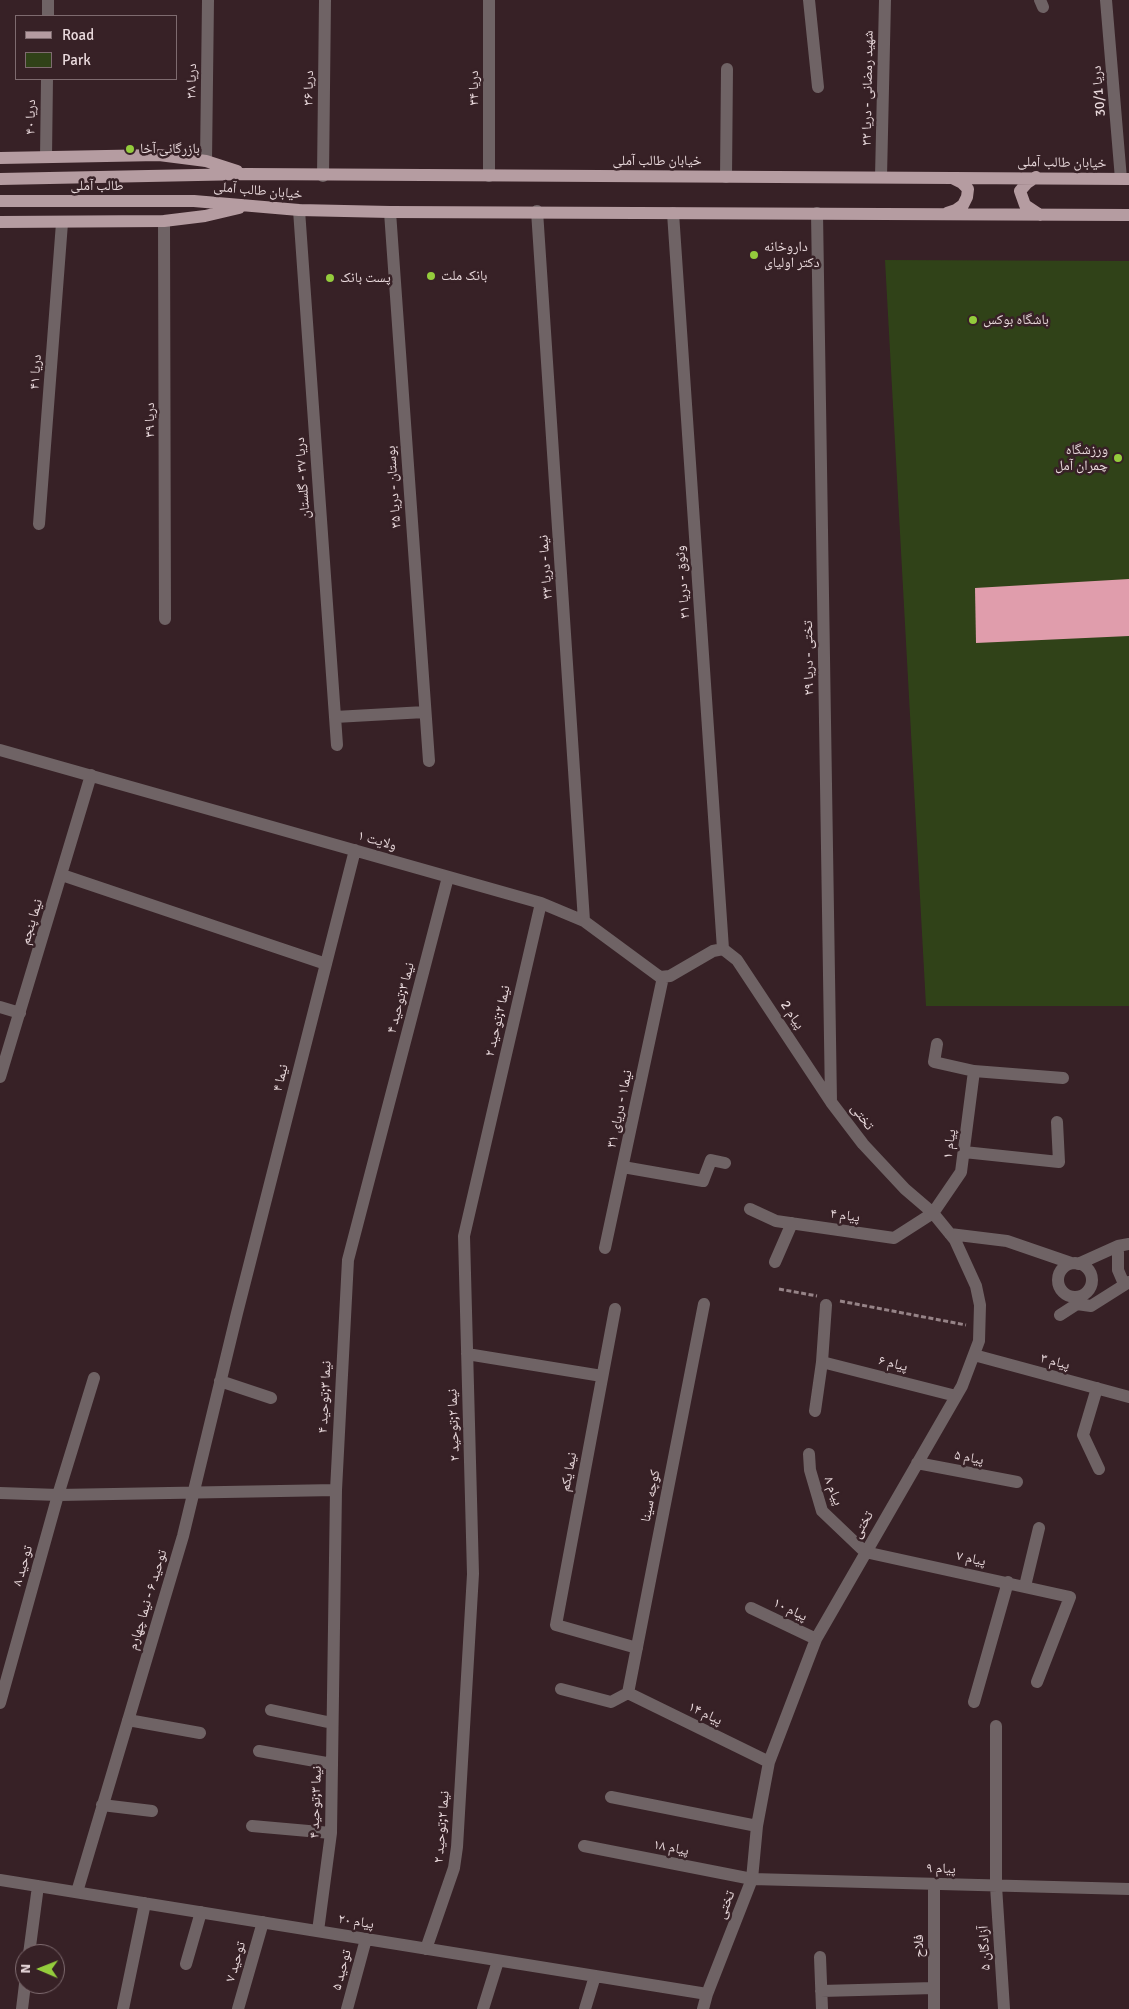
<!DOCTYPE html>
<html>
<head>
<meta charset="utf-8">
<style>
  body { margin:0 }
  #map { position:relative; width:1129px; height:2009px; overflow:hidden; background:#372126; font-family:Signika,sans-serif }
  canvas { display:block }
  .legend { position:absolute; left:15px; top:15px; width:162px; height:65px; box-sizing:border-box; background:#372126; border:1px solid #7e6b6f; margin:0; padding:6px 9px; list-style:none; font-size:15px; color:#e9d9dc }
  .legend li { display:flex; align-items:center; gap:10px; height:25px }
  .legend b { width:25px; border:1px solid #7e6b6f }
  .north { position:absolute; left:15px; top:1944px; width:50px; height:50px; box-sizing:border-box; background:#372126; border:1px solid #7e6b6f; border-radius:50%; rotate:271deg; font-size:14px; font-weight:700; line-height:20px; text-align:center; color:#e9d9dc }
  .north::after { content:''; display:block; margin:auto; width:18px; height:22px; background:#94cc3c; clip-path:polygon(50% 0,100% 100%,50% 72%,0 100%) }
</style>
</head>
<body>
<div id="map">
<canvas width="1129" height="2009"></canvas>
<ul class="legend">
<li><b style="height:6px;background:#b59ca1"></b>Road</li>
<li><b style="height:14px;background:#304218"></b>Park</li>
</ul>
<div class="north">N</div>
</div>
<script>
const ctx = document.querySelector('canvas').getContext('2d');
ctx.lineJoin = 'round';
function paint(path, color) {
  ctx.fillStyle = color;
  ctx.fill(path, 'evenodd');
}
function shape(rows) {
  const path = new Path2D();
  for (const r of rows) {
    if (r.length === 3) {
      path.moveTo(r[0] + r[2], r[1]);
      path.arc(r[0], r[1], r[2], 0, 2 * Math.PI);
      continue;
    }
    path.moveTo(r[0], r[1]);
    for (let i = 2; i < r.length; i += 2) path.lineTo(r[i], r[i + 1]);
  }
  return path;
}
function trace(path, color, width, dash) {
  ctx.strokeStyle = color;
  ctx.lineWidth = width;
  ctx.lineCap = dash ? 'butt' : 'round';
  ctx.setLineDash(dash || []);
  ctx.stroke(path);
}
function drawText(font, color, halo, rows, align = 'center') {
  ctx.font = font + ' Signika,"Noto Naskh Arabic",sans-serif';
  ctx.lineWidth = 5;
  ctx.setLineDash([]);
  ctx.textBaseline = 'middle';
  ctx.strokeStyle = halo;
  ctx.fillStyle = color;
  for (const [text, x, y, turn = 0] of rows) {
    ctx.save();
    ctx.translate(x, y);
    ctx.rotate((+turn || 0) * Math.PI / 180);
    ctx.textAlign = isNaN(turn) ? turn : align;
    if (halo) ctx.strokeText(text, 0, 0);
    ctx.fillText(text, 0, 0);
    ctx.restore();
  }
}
paint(shape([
  [885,260,1129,261,1129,1006,926,1006]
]), '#304218');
paint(shape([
  [1129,579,1129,636,976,643,975,588]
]), '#e09dac');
trace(shape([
  [779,1289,817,1296],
  [840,1301,966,1325]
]), '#968387', 3, [5, 2.5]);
trace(shape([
  [809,0,818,87],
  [1040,0,1043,7],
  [1106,0,1121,179],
  [48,16,48,0],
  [46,157,47,79],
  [206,161,208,0],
  [323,176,325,0],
  [489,176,489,0],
  [726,177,727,69],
  [881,177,885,0],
  [299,210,337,745],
  [537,211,584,921],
  [390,212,429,761],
  [673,213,723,949],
  [817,213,831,1102],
  [164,221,165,619],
  [39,524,62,223],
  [335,717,425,712],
  [0,750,541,903,584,921,660,977,670,976,713,951,723,949],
  [62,875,326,964],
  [0,1007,20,1013],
  [974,1071,1063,1078],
  [0,1077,91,775],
  [964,1152,1059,1162,1057,1122],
  [623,1167,703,1181,711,1160,725,1163],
  [750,1209,776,1221,894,1238,933,1213,961,1172,974,1071,934,1062,937,1044],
  [950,1234,1007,1241,1071,1263],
  [1118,1246,1118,1270,1124,1284],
  [605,1248,663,977],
  [775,1262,792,1223],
  [1075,1280,17],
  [1078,1264,1118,1246,1129,1244],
  [615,1309,556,1625,637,1648],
  [1060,1315,1077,1304,1091,1306,1129,1282],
  [467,1354,602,1376],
  [974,1355,1129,1397],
  [822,1362,956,1396],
  [220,1381,271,1398],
  [1097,1388,1083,1435,1099,1469],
  [815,1411,822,1362,826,1305],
  [809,1454,810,1470,822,1511,865,1552,1070,1597,1037,1682],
  [917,1463,1017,1482],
  [0,1493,58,1495,336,1490],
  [1025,1586,1039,1528],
  [751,1608,816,1639],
  [561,1689,611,1702,628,1693],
  [628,1693,704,1304],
  [628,1693,769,1762],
  [974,1702,1008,1582],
  [0,1703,58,1495,94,1378],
  [271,1710,332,1723],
  [128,1720,200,1733],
  [996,1726,996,1886,1004,2009],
  [259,1751,332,1764],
  [611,1797,757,1826],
  [102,1805,152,1811],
  [252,1826,331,1833],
  [584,1846,752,1879,1129,1889],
  [0,1880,707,1994],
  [934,1884,934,2009],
  [77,1892,183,1536,237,1313,355,850],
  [318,1931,331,1833,336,1490,348,1260,448,877],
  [426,1949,454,1868,457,1847,473,1574,464,1236,541,903],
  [29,1954,38,1886],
  [820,1957,822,2009],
  [186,1964,201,1912],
  [821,1991,934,1988],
  [22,2009,25,1984],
  [123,2009,145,1903],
  [238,2009,263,1922],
  [347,2009,366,1939],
  [483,2009,498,1961],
  [585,2009,595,1976],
  [703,2009,707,1994,752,1879,757,1826,769,1762,816,1639,962,1386,979,1341,980,1305,976,1286,955,1240,933,1213,905,1189,863,1144,831,1102,737,960,723,949]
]), '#6f6365', 12);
trace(shape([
  [0,158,159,155,206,161,237,171],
  [1036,177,1027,183,1020,191,1025,205,1040,215],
  [0,179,247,174,1129,179],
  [0,201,194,201,299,210,390,212,1129,215],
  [947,213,956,210,963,205,967,197,968,189,962,183,952,178],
  [0,222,164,221,205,216,239,208]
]), '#b59ca1', 12);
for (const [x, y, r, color] of [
  [130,149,5,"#94cc3c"],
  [754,255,5,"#94cc3c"],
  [431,276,5,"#94cc3c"],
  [330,278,5,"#94cc3c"],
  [973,320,5,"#94cc3c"],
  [1118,458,5,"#94cc3c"]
]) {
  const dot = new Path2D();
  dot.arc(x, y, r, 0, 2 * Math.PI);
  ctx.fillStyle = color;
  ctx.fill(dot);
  trace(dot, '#372126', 2);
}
drawText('14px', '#e9d9dc', '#372126', [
  ["دریا ۳۸",192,81,-89],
  ["دریا ۳۶",309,88,-89],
  ["دریا ۳۴",474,88,-90],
  ["شهید رمضانی - دریا ۳۲",868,88,-89],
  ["دریا 30/1",1099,91,-95],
  ["دریا ۴۰",31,117,-89],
  ["خیابان طالب آملی",657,161],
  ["خیابان طالب آملی",1062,163,1],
  ["طالب آملی",97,186],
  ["خیابان طالب آملی",258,191,5],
  ["دریا ۴۱",36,372,-86],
  ["دریا ۳۹",150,420,-90],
  ["دریا ۳۷ - گلستان",303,478,-94],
  ["بوستان - دریا ۳۵",394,487,-94],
  ["نیما - دریا ۳۳",546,567,-94],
  ["وثوق - دریا ۳۱",683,582,-94],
  ["تختی - دریا ۲۹",809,658,-91],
  ["ولایت ۱",377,841,16],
  ["نیما پنجم",32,922,-73],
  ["نیما ۳;توحید ۴",401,998,-75],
  ["پیام 2",792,1015,56],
  ["نیما ۲;توحید ۲",498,1021,-77],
  ["نیما ۴",281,1078,-76],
  ["نیما۱ - دریای ۳۱",620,1109,-78],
  ["تختی",862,1117,53],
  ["پیام ۱",950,1144,-83],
  ["پیام ۴",845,1216,8],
  ["پيام ۳",1055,1362,15],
  ["پیام ۶",893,1364,14],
  ["نیما ۳;توحید ۴",325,1397,-87],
  ["نیما ۲;توحید ۲",454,1425,-92],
  ["پیام ۵",969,1458,11],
  ["نیما یکم",569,1472,-79],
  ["پیام ۸",833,1491,69],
  ["کوچه سینا",651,1496,-79],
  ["تختی",863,1525,-60],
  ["پیام ۷",971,1559,12],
  ["توحید ۸",23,1566,-74],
  ["توحید ۶ - نیما چهارم",148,1600,-73],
  ["پیام ۱۰",790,1610,26],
  ["پیام ۱۴",705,1714,26],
  ["نیما ۳;توحید ۴",316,1802,-88],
  ["نیما ۲;توحید ۲",442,1827,-85],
  ["پیام ۱۸",671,1848,11],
  ["پیام ۹",941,1869,2],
  ["تختی",726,1905,-69],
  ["پیام ۲۰",356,1922,9],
  ["فلاح",919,1946,-90],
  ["آزادگان ۵",985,1948,-93],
  ["توحید ۷",236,1962,-74],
  ["توحید ۵",342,1970,-75]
]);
drawText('14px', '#e9d9dc', '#372126', [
  ["بازرگانی آخا",140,149],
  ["داروخانه",764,247],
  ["دکتر اولیای",764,263],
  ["بانک ملت",441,276],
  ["پست بانک",340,278],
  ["باشگاه‌ بوکس",983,320],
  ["ورزشگاه",1108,450,"right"],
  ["چمران آمل",1108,466,"right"]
], 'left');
</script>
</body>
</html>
